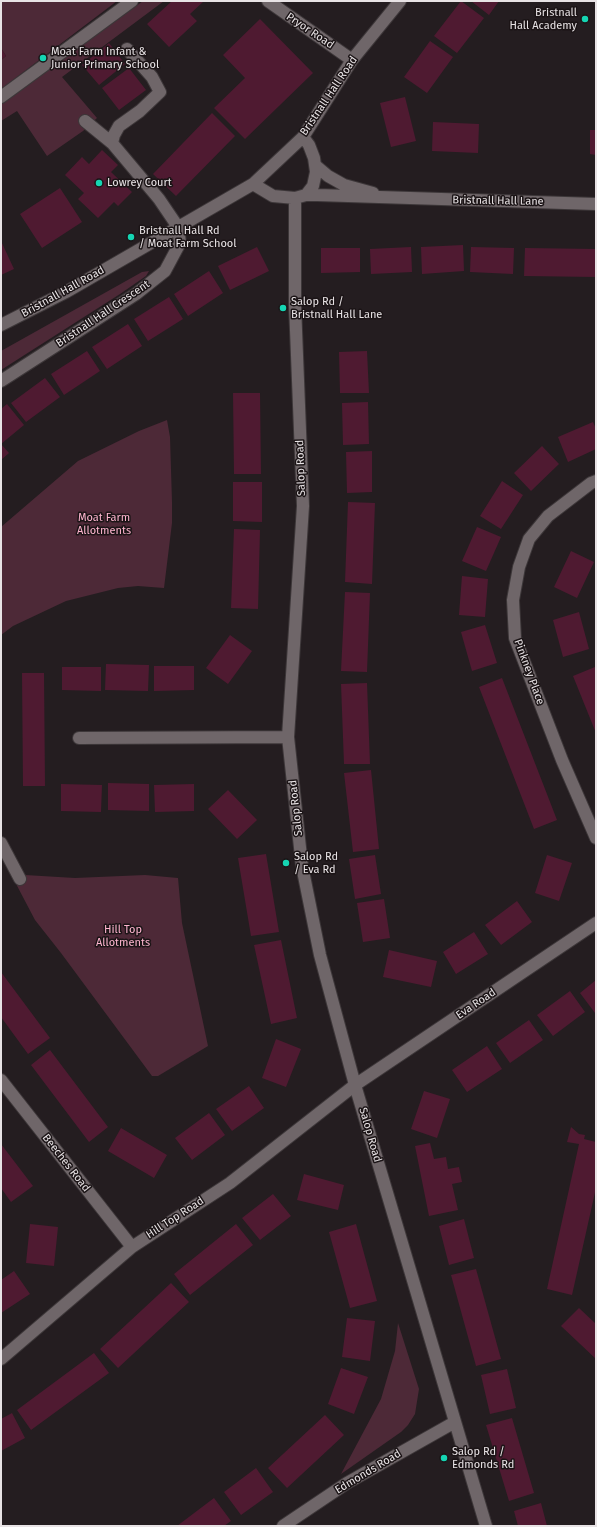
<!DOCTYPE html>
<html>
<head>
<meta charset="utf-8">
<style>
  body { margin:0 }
  #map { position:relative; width:597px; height:1527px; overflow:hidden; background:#241d20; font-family:"Fira Sans",sans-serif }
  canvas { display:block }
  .frame { position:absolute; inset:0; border:2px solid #e8e3e5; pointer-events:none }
</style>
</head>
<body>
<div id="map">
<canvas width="597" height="1527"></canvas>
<div class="frame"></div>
</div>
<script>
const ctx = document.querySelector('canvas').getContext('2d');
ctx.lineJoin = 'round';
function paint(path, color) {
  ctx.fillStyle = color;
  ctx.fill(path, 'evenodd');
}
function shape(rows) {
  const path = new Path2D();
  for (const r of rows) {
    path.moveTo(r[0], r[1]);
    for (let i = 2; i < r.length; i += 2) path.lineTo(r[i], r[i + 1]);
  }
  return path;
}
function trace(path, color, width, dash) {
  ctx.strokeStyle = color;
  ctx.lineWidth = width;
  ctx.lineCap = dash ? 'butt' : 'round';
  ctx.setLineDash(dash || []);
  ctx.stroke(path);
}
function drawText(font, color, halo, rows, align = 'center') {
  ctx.font = font + ' "Fira Sans",sans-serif';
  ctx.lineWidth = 3;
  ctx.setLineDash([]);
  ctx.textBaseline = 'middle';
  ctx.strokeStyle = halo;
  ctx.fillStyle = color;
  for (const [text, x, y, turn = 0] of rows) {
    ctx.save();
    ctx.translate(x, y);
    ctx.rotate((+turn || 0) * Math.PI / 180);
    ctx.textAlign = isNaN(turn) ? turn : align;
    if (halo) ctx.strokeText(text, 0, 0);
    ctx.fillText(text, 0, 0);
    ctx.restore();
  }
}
paint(shape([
  [1,1,117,1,1,89,1,60,6,56,1,48],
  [143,1,164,1,62,77,97,118,83,131,47,156,17,111,1,121,1,104],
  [149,271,146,276,120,294,1,370,1,351,142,272],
  [167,420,170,437,172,502,172,523,164,588,138,586,118,588,66,601,13,626,1,635,1,527,78,461,139,431],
  [25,875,75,878,145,875,178,878,182,923,208,1046,158,1076,152,1076,61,953,35,920,14,880],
  [398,1323,419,1389,415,1414,408,1425,401,1432,341,1474,381,1399,395,1351]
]), '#4d2937');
paint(shape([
  [172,1,204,1,190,14,197,21,169,47,147,24],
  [461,1,484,18,457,53,434,36],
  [471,1,499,1,489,15],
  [260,19,313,73,245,139,214,108,245,78,223,55],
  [430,41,453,57,427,93,404,77],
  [109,43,125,64,99,85,82,65],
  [1,48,6,56,1,60],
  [129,68,146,90,119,110,102,88],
  [405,97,416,141,391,147,380,103],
  [212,113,235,136,176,196,153,174],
  [433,122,479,124,478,153,432,151],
  [590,130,596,130,596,155,590,154],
  [102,150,118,165,111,172,132,192,118,206,114,202,98,218,78,199,84,193,65,175,82,157,89,164],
  [60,188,82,222,42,248,20,214],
  [1,241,14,269,1,275],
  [463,245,464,271,422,274,421,247],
  [257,247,269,271,230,290,218,266],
  [411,247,412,272,371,274,370,249],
  [471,247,514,248,513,274,470,272],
  [321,248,360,248,360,272,321,273],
  [525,248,596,249,596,277,524,276],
  [209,271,223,293,188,316,174,294],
  [169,297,183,319,148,341,134,319],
  [128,324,142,346,107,369,92,347],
  [87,351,100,371,64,395,51,374],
  [367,351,369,393,340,393,339,352],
  [45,378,60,397,26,422,11,403],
  [233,393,260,393,261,474,234,474],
  [368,402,369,444,343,445,342,403],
  [7,404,24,425,1,444,9,453,1,460,1,409],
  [593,422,596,429,596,449,568,462,558,437],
  [542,446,559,464,531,491,514,473],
  [372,451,372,492,347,493,346,452],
  [502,481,523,495,501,529,480,516],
  [233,482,262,482,262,522,233,521],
  [348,502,375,503,372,584,345,582],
  [477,527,501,537,486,571,462,561],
  [234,529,260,530,258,609,231,608],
  [571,551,594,562,577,598,554,587],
  [462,576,488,579,485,617,459,615],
  [345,592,370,593,367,672,341,671],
  [579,612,589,649,563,657,553,620],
  [485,625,497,663,472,671,461,632],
  [230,635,252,651,228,684,206,668],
  [106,664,149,665,148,691,105,690],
  [154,666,194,666,194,690,154,691],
  [62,667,101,667,101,691,62,690],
  [595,667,596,671,596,733,573,676],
  [22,673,44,673,45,786,23,786],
  [502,678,557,820,534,829,479,687],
  [367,683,370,764,344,764,341,684],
  [371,770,379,849,353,852,344,773],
  [108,783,149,784,149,811,108,810],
  [61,784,102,785,101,812,61,811],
  [194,784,194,811,155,812,154,785],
  [228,790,257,820,237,839,208,809],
  [266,854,279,932,251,936,238,858],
  [375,855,381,894,355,899,349,859],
  [547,855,572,863,559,901,535,893],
  [384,899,390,938,363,942,357,903],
  [517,901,532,922,501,945,485,925],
  [474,932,488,954,456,974,443,952],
  [281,940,297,1018,271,1024,254,945],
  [389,950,437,961,431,987,383,977],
  [1,972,50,1038,28,1054,1,1017],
  [596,980,596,1012,595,1013,580,993],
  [570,991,585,1012,553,1036,537,1015],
  [529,1020,543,1040,510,1063,496,1043],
  [276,1039,301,1049,286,1087,262,1078],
  [487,1046,502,1069,467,1092,452,1070],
  [50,1050,108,1127,89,1142,31,1065],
  [249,1086,264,1108,232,1131,216,1109],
  [424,1091,450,1099,437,1138,411,1129],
  [209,1113,225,1135,192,1160,175,1138],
  [571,1127,579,1134,585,1135,584,1139,596,1142,596,1188,572,1295,547,1289,579,1144,567,1142],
  [121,1128,167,1155,154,1178,108,1151],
  [430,1143,434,1159,446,1157,448,1169,459,1167,462,1182,452,1184,458,1210,429,1216,415,1146],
  [1,1144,33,1186,11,1202,1,1188],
  [304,1174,344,1185,338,1210,297,1200],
  [273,1194,291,1216,260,1240,242,1218],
  [464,1219,474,1258,449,1265,439,1226],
  [30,1224,58,1227,54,1266,26,1263],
  [236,1224,253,1245,190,1295,174,1274],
  [356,1224,377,1301,350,1308,329,1232],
  [476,1269,501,1359,476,1366,451,1275],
  [14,1271,30,1294,1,1313,1,1280],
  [171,1283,189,1302,118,1368,100,1349],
  [579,1308,596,1324,596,1359,561,1326],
  [347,1318,375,1321,370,1361,342,1357],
  [94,1353,109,1373,31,1430,17,1410],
  [341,1368,368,1377,354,1414,328,1404],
  [507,1369,516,1408,490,1414,481,1375],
  [12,1413,25,1438,1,1451,1,1419],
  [325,1415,344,1435,287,1488,268,1468],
  [512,1418,534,1493,509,1501,486,1425],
  [256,1468,273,1492,241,1515,224,1492],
  [214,1498,231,1521,224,1526,177,1526],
  [541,1503,547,1526,518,1526,514,1511]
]), '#4f1a31');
const minor = shape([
  [268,1,352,60],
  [1,97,132,1],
  [85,121,112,143],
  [303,137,309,145,314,158,316,172,313,186,306,195],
  [315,165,328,176,344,185,373,193],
  [253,184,273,196,295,198,306,195,317,195,596,204],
  [295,198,295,305,303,506,288,737,302,866,320,955,355,1085,486,1526],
  [1,325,66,292,253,184,303,137,352,60,400,1],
  [1,381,136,294,165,271,180,243,178,227,159,199,112,143,114,135,119,126,140,111,160,92,152,77,127,49],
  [596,481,591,483,548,516,529,539,519,567,513,600,515,638,562,760,596,838],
  [79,738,288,737],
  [1,843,20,879],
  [1,1080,132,1247],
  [1,1359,132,1247,230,1183,355,1085,596,923],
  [283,1526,347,1483,455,1422]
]);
trace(minor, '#3d3739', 14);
trace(minor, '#6f6669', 12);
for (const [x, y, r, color] of [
  [585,19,4,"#15d5b3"],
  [43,58,4,"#15d5b3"],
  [99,183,4,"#15d5b3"],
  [131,237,4,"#15d5b3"],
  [283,308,4,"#15d5b3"],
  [286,863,4,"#15d5b3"],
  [444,1458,4,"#15d5b3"]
]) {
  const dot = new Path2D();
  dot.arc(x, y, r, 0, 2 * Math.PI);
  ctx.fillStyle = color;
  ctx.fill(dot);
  trace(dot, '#1b1416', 1.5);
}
drawText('11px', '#e8e3e5', '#1b1416', [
  ["Bristnall",577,13,"right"],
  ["Hall Academy",577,26,"right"],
  ["Moat Farm Infant &",51,52],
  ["Junior Primary School",51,65],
  ["Lowrey Court",107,183],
  ["Bristnall Hall Rd",139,231],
  ["/ Moat Farm School",139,244],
  ["Salop Rd /",291,302],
  ["Bristnall Hall Lane",291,315],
  ["Salop Rd",294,857],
  ["/ Eva Rd",294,870],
  ["Salop Rd /",452,1452],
  ["Edmonds Rd",452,1465]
], 'left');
drawText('11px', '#e8e3e5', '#1b1416', [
  ["Pryor Road",310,31,34],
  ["Bristnall Hall Road",329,96,-56],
  ["Bristnall Hall Lane",498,201,1],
  ["Bristnall Hall Road",63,292,-29],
  ["Bristnall Hall Crescent",103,314,-34],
  ["Salop Road",301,468,-92],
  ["Pinkney Place",529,672,70],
  ["Salop Road",296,808,-96],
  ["Eva Road",476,1004,-34],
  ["Salop Road",370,1135,74],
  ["Beeches Road",66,1163,52],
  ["Hill Top Road",175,1218,-33],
  ["Edmonds Road",368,1472,-31]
]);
drawText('11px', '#feb5cf', '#1b1416', [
  ["Moat Farm",104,518],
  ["Allotments",104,531],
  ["Hill Top",123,930],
  ["Allotments",123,943]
]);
</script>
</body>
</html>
